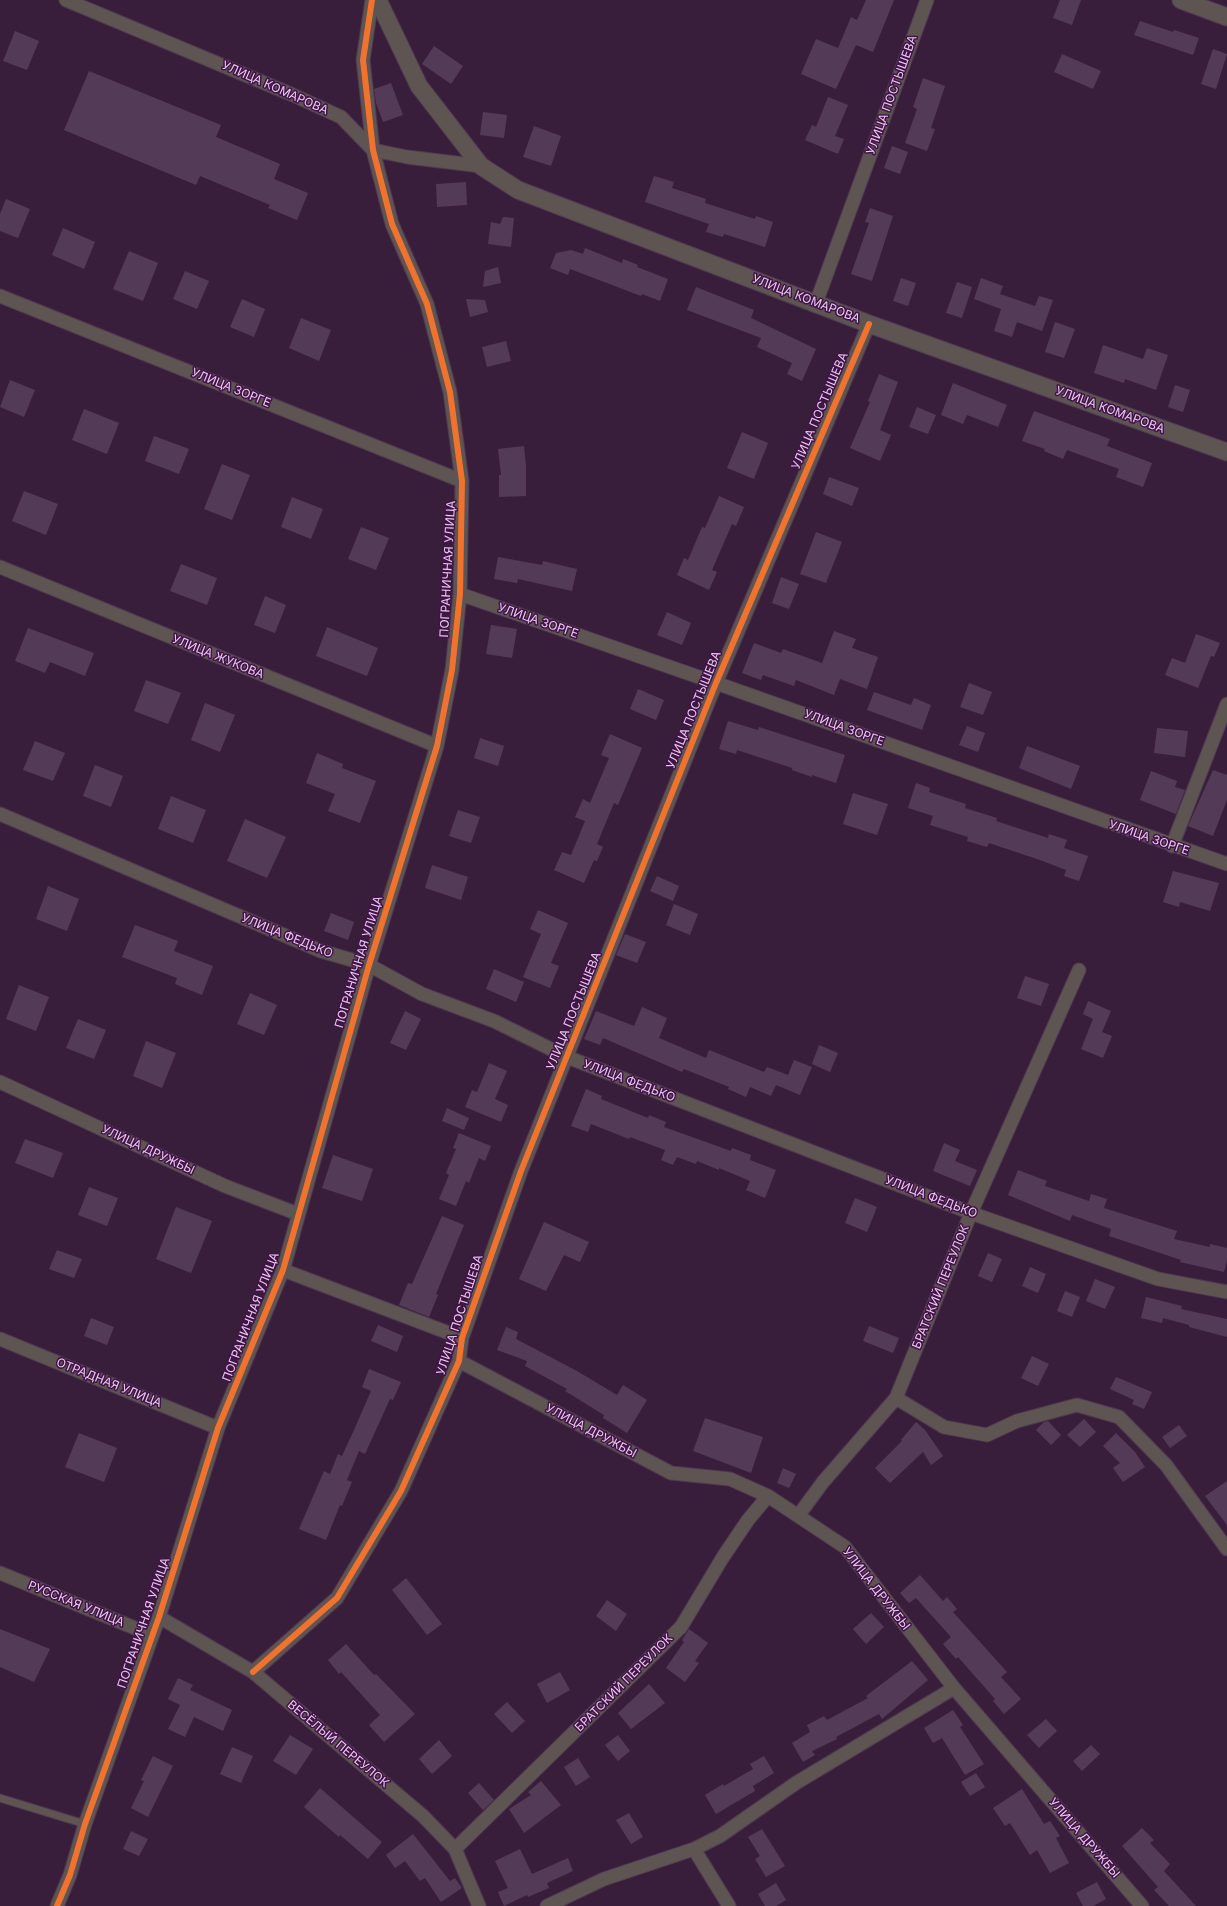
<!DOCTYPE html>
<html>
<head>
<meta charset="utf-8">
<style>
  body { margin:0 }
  canvas { display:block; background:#381e3b }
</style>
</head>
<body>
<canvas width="1227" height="1906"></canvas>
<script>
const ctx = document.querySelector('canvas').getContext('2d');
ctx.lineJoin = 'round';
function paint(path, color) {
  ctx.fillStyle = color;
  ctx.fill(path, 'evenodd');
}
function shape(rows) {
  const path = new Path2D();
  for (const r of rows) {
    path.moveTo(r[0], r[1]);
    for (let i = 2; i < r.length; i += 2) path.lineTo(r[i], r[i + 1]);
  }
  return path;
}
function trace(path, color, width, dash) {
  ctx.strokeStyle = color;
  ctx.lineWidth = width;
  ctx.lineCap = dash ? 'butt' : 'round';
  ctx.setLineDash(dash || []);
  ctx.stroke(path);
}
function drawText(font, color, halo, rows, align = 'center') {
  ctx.font = font + ' Inter,sans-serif';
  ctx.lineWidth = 3;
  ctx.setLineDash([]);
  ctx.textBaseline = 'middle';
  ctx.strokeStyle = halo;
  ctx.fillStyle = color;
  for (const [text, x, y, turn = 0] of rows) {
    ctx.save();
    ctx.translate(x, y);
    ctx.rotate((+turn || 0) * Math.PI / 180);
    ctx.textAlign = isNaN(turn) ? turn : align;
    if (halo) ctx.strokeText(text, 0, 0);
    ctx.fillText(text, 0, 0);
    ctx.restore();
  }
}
paint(shape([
  [866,0,894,0,873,52,856,45,836,89,801,74,816,39,838,48,851,17,857,20],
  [1060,0,1081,0,1072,25,1053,18],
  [1140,21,1173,32,1174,30,1199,38,1193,55,1134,35],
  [15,31,39,41,27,70,3,61],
  [434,46,463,66,451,84,422,64],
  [1213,49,1227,54,1216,89,1201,84],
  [1062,54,1101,71,1093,89,1054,72],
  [89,71,221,125,216,137,280,164,274,179,308,193,297,220,268,208,270,205,200,176,196,185,64,130],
  [923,78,945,86,931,128,935,129,927,151,905,143,917,109,913,107],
  [391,83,403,115,383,122,376,103,374,89],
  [828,97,848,105,835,136,844,139,838,154,805,140,812,125,816,127],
  [483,112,507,115,504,138,480,135],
  [534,126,561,136,551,166,523,157],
  [892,146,908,152,900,174,884,168],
  [654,176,674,182,672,188,706,199,705,203,755,219,756,216,773,222,765,247,724,234,723,237,706,232,709,224,645,202],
  [466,182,467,205,437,207,436,184],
  [6,199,30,209,18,238,0,231,0,214],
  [870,208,893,216,872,281,851,274,869,223,865,222],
  [503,217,514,218,511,247,488,244,491,222,500,224],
  [63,228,95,242,84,269,52,255],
  [585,248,622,263,623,259,638,265,637,267,668,279,660,301,642,294,641,296,570,269,568,275,550,268,556,253,571,250,583,254],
  [129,251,158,263,143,301,113,289],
  [498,267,501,283,483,287,485,271],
  [185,271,209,281,197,309,173,299],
  [901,278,916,283,908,306,893,301],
  [981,278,1003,286,1000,294,1035,306,1039,296,1053,300,1042,331,1017,322,1012,337,994,331,1001,309,974,299],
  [957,282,972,287,962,318,946,313],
  [696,287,754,310,751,318,816,349,802,381,787,374,792,363,757,347,761,338,687,310],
  [242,299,265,309,254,337,230,327],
  [466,299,485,300,488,312,470,317],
  [301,318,331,330,319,361,289,348],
  [1055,322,1075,329,1064,358,1045,352],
  [506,341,511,361,487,367,482,347],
  [1103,345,1143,359,1147,348,1168,355,1156,390,1125,379,1124,383,1094,373],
  [879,374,898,382,880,430,891,435,880,461,850,448,870,402,868,401],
  [10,380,35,390,24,417,0,407],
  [953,383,1007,405,998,427,967,415,963,424,941,415],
  [1175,385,1190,390,1183,412,1168,407],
  [917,407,936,415,928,434,909,427],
  [84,409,119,423,107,454,72,440],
  [1034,411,1110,439,1107,446,1152,463,1143,487,1116,477,1119,469,1067,450,1063,459,1044,451,1045,449,1022,441],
  [742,432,768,443,754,479,727,468],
  [154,436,189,449,179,474,145,461],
  [524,446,526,466,526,496,499,497,499,475,501,475,498,449],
  [222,464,250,475,232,520,204,509],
  [829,477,859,488,852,506,823,494],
  [24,491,58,504,46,535,12,521],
  [719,496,744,507,736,526,732,524,712,570,717,572,709,590,677,575,684,558,688,560,702,527,705,528],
  [292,497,323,509,311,539,281,527],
  [361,527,389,538,376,570,348,559],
  [816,532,842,542,826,583,800,574],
  [498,557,542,565,543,561,577,569,572,591,518,579,517,583,494,579],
  [181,564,217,578,207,605,170,591],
  [781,577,799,584,789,609,772,603],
  [265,596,286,605,275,633,254,625],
  [667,612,691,623,682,645,657,635],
  [491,625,517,629,512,658,486,654],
  [327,627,378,648,367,676,316,656],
  [28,628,94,653,85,676,50,662,45,673,15,661],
  [834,631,856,639,852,648,878,657,867,689,840,679,834,695,796,680,794,686,763,675,761,680,742,673,754,643,781,653,783,649,822,663],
  [1196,634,1220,643,1214,657,1211,656,1198,688,1165,675,1172,658,1185,663],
  [146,680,181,693,168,724,134,711],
  [969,683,992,692,983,715,960,707],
  [638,689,664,700,656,720,630,709],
  [874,692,911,705,914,698,931,705,922,730,867,710],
  [205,703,235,715,220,752,191,740],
  [728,721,758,730,759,727,845,755,836,783,812,775,812,777,792,770,792,768,737,750,736,754,719,749],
  [967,726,985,733,978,752,959,745],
  [1157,728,1188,731,1185,757,1154,753],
  [610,734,642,748,618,805,614,803,597,844,603,847,597,861,594,860,584,883,554,870,562,852,571,855,585,821,575,817,583,799,590,803,609,758,601,755],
  [480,738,504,746,498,766,474,758],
  [35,741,65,753,53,781,23,770],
  [1027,746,1080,766,1071,789,1019,768],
  [317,753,343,764,342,768,376,781,360,823,328,811,335,794,306,783],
  [95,765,123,776,111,807,83,796],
  [1213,770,1227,775,1227,800,1213,836,1188,826],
  [1151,771,1177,781,1175,787,1185,790,1176,814,1140,800],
  [916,783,930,788,929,792,966,804,965,808,997,818,996,821,1048,838,1049,834,1067,840,1064,848,1088,856,1079,881,1064,876,1066,870,1040,860,989,843,987,847,967,841,968,837,930,825,933,816,908,808],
  [853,793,888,804,877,835,843,824],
  [171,796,206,810,193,843,158,829],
  [458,810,480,817,471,843,449,836],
  [245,819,286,837,267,878,227,861],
  [432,865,468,877,461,900,425,888],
  [1173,871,1219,883,1210,911,1180,902,1179,907,1163,902],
  [657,876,679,886,673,901,650,891],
  [48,886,79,899,67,931,36,919],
  [674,904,698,914,690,935,666,925],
  [538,910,568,923,551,963,559,966,550,988,523,977,541,934,530,929],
  [331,913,354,922,348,940,324,931],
  [135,925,178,941,174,951,213,966,202,995,175,984,177,978,122,957],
  [625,934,646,942,637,963,616,955],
  [494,969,524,982,516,1002,486,989],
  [1025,976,1049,984,1041,1006,1017,998],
  [19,985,49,997,36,1031,6,1019],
  [250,993,277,1005,264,1035,237,1024],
  [1088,1001,1111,1011,1102,1032,1112,1036,1103,1058,1081,1049,1093,1019,1083,1014],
  [642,1007,667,1018,659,1038,706,1058,709,1050,764,1072,767,1067,788,1075,794,1060,812,1067,800,1095,776,1085,771,1096,750,1087,746,1097,728,1089,729,1087,684,1069,682,1072,603,1038,600,1045,584,1039,596,1011,634,1026],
  [405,1011,421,1019,406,1050,390,1043],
  [78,1019,106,1030,94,1059,66,1048],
  [146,1041,176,1053,162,1088,133,1076],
  [819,1045,838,1053,830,1072,812,1064],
  [489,1063,507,1071,495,1099,508,1105,501,1122,465,1107,472,1090,477,1092],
  [586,1089,602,1096,601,1099,648,1118,649,1115,666,1122,664,1127,731,1151,732,1148,751,1155,750,1160,776,1170,765,1198,746,1190,750,1181,719,1168,719,1170,697,1161,696,1164,677,1157,673,1165,661,1160,665,1150,630,1137,629,1139,591,1124,588,1132,571,1126],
  [447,1108,469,1118,464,1130,442,1121],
  [459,1133,491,1146,485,1161,479,1158,469,1183,466,1181,456,1206,439,1199,449,1175,446,1173,456,1149,453,1148],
  [25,1139,63,1153,53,1178,15,1163],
  [944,1143,960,1150,955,1161,977,1170,970,1186,933,1171],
  [333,1155,373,1169,362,1201,322,1188],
  [1018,1170,1047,1181,1045,1186,1089,1201,1091,1194,1107,1199,1104,1208,1177,1231,1174,1239,1210,1247,1210,1244,1227,1248,1227,1260,1224,1272,1180,1262,1181,1260,1109,1236,1111,1229,1072,1215,1070,1221,1008,1195],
  [89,1187,118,1198,107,1226,78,1215],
  [855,1198,877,1207,867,1232,845,1223],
  [176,1207,212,1221,191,1273,156,1259],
  [442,1216,464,1225,436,1294,438,1295,429,1317,399,1305,408,1283,412,1284],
  [544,1222,589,1242,580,1262,564,1255,546,1291,519,1279],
  [57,1250,82,1259,74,1278,49,1269],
  [988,1253,1002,1259,992,1282,978,1276],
  [1030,1267,1046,1274,1038,1293,1022,1286],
  [1095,1279,1115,1287,1105,1309,1086,1301],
  [1065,1291,1080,1297,1072,1317,1057,1311],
  [1146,1297,1182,1306,1181,1309,1227,1319,1227,1337,1189,1327,1189,1325,1163,1318,1162,1323,1141,1318],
  [91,1318,114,1327,107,1345,84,1336],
  [378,1325,403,1336,397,1352,371,1341],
  [869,1326,899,1338,893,1353,863,1341],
  [506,1327,518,1332,516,1339,577,1371,617,1395,623,1385,647,1400,627,1433,603,1418,604,1415,565,1391,567,1389,525,1366,527,1361,497,1350],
  [1032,1356,1049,1364,1038,1386,1021,1378],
  [369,1369,401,1382,393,1400,390,1399,365,1454,359,1451,347,1480,352,1482,342,1506,340,1505,326,1540,299,1529,324,1471,330,1474,338,1454,342,1456,354,1430,371,1391,362,1387],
  [1116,1377,1152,1392,1144,1409,1132,1404,1134,1400,1110,1389],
  [705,1418,763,1437,751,1473,693,1451],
  [1084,1419,1096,1432,1080,1447,1067,1435],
  [1048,1421,1061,1435,1051,1445,1036,1430,1044,1422],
  [916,1422,925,1430,943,1456,931,1465,923,1452,890,1483,875,1468,902,1441,901,1440],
  [1179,1425,1187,1436,1170,1448,1162,1437],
  [79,1433,117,1448,104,1482,65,1467],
  [1116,1433,1135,1452,1145,1467,1123,1482,1113,1468,1120,1463,1103,1446],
  [783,1468,796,1474,789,1488,777,1483],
  [1227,1481,1227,1525,1205,1496],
  [920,1575,943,1601,947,1597,957,1609,953,1612,1007,1672,1001,1677,1021,1699,1004,1714,993,1701,995,1699,958,1657,956,1659,943,1644,951,1637,916,1598,909,1603,900,1593],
  [406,1578,442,1624,427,1635,392,1590],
  [607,1600,627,1614,616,1631,596,1616],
  [871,1613,884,1627,866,1644,853,1629],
  [0,1629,50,1649,34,1682,0,1667],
  [689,1629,708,1643,695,1661,699,1663,685,1682,666,1668,684,1642,682,1640],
  [346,1644,374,1675,376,1674,415,1714,384,1742,369,1725,380,1715,341,1672,339,1674,328,1660],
  [912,1661,928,1680,882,1719,879,1714,836,1737,837,1739,812,1751,815,1755,803,1762,792,1743,810,1732,807,1725,824,1716,827,1720,868,1698,866,1696],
  [560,1672,570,1690,547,1703,537,1684],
  [178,1678,193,1685,190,1690,232,1710,223,1731,194,1717,185,1737,168,1729,180,1705,168,1699],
  [649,1684,665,1703,631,1729,618,1713],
  [507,1702,525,1721,512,1733,494,1714],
  [953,1710,963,1725,960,1727,984,1764,965,1775,942,1738,933,1743,924,1728],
  [1046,1719,1057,1731,1039,1748,1027,1735],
  [290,1735,313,1749,296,1775,273,1761],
  [618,1735,630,1751,618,1761,605,1745],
  [439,1740,452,1756,432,1774,419,1759],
  [1091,1745,1100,1754,1082,1771,1073,1761],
  [232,1747,253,1756,241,1783,220,1774],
  [153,1756,173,1766,148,1817,131,1808,144,1781,141,1780],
  [764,1756,774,1773,753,1786,755,1791,716,1814,705,1795,723,1784,724,1786,753,1769,750,1764],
  [578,1758,590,1777,576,1786,564,1767],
  [976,1773,985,1787,970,1796,961,1782],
  [541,1781,561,1805,524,1833,509,1809,531,1795,528,1792],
  [479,1783,494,1800,483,1810,468,1793],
  [320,1788,382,1842,368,1859,340,1835,339,1837,304,1807],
  [1022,1789,1044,1824,1050,1821,1060,1836,1056,1838,1069,1863,1050,1873,1037,1850,1030,1855,1010,1823,1005,1826,993,1808],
  [629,1813,643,1837,631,1844,616,1820],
  [1142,1828,1154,1840,1150,1843,1170,1864,1164,1871,1196,1906,1169,1906,1154,1890,1158,1887,1122,1846],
  [762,1829,785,1866,766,1877,755,1859,760,1856,748,1837],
  [131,1831,148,1839,139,1856,123,1849],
  [413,1834,450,1881,455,1878,462,1888,441,1902,425,1878,420,1881,405,1861,395,1868,386,1855],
  [520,1849,532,1874,568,1858,573,1871,547,1883,549,1888,528,1897,527,1895,504,1906,498,1892,508,1888,495,1861],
  [1097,1882,1106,1899,1093,1906,1083,1906,1076,1893],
  [776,1883,786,1900,776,1906,765,1906,758,1894]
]), '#533b57');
const service = shape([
  [0,1798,85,1824]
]);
const minor = shape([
  [66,0,293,95,341,117,373,150,407,157,481,166],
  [0,296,462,481],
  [816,303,927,0],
  [0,567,437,746],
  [460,594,716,683,1227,864],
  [0,814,321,951,369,965,422,994,494,1021,567,1057,971,1213,1158,1279,1227,1292],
  [1172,846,1227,704],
  [0,1082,225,1186,298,1214],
  [283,1270,462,1338],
  [0,1339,218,1428],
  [459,1361,671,1473,730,1479,768,1496,845,1547,954,1688,1142,1906],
  [896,1398,944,1427,987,1435,1017,1421,1077,1405,1119,1417,1166,1465,1227,1549],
  [798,1516,823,1482,896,1398,971,1213,1079,970],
  [0,1573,152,1635],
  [159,1617,253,1672,423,1816,455,1849,479,1906],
  [253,1672,337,1598,401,1491,459,1361,462,1338,521,1171,716,683,869,324],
  [455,1849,681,1627,723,1557,748,1520,768,1496],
  [694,1849,720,1836,796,1783,954,1688],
  [57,1906,70,1875,85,1824,159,1617,218,1428,283,1270,369,965,437,746,452,670,460,594,462,481,450,392,427,304,392,224,373,150,363,60,372,0],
  [547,1906,604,1879,694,1849,729,1906]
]);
const tertiary = shape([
  [378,0,419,86,481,166,518,190,869,324,1227,452],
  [1181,0,1227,17]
]);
trace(service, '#4f3951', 9);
trace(minor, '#4f3951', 15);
trace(tertiary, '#4f3951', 19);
trace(service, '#5e5452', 7);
trace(minor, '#5e5452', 13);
trace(tertiary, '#5e5452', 17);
trace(shape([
  [253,1672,337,1598,401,1491,459,1361,462,1338,521,1171,716,683,869,324],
  [57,1906,70,1875,85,1824,159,1617,218,1428,283,1270,369,965,437,746,452,670,460,594,462,481,450,392,427,304,392,224,373,150,363,60,372,0]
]), '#ef722f', 6);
drawText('12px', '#e8cced', '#411148', [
  ["УЛИЦА КОМАРОВА",275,88,24],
  ["УЛИЦА ПОСТЫШЕВА",892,95,-70],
  ["УЛИЦА КОМАРОВА",806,299,21],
  ["УЛИЦА ЗОРГЕ",231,388,22],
  ["УЛИЦА КОМАРОВА",1110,410,20],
  ["УЛИЦА ПОСТЫШЕВА",820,411,-67],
  ["ПОГРАНИЧНАЯ УЛИЦА",448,569,-87],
  ["УЛИЦА ЗОРГЕ",538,621,19],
  ["УЛИЦА ЖУКОВА",218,657,22],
  ["УЛИЦА ПОСТЫШЕВА",694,710,-68],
  ["УЛИЦА ЗОРГЕ",844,728,20],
  ["УЛИЦА ЗОРГЕ",1149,838,19],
  ["УЛИЦА ФЕДЬКО",287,936,22],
  ["ПОГРАНИЧНАЯ УЛИЦА",359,962,-73],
  ["УЛИЦА ПОСТЫШЕВА",574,1011,-68],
  ["УЛИЦА ФЕДЬКО",629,1081,21],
  ["УЛИЦА ДРУЖБЫ",148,1150,25],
  ["УЛИЦА ФЕДЬКО",931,1197,21],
  ["БРАТСКИЙ ПЕРЕУЛОК",941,1287,-68],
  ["УЛИЦА ПОСТЫШЕВА",460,1315,-72],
  ["ПОГРАНИЧНАЯ УЛИЦА",251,1317,-69],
  ["ОТРАДНАЯ УЛИЦА",109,1383,22],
  ["УЛИЦА ДРУЖБЫ",591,1431,28],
  ["УЛИЦА ДРУЖБЫ",876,1589,52],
  ["РУССКАЯ УЛИЦА",76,1604,22],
  ["ПОГРАНИЧНАЯ УЛИЦА",144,1623,-71],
  ["БРАТСКИЙ ПЕРЕУЛОК",624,1683,-45],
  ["ВЕСЁЛЫЙ ПЕРЕУЛОК",338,1744,40],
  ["УЛИЦА ДРУЖБЫ",1084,1838,49]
]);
</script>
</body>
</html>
